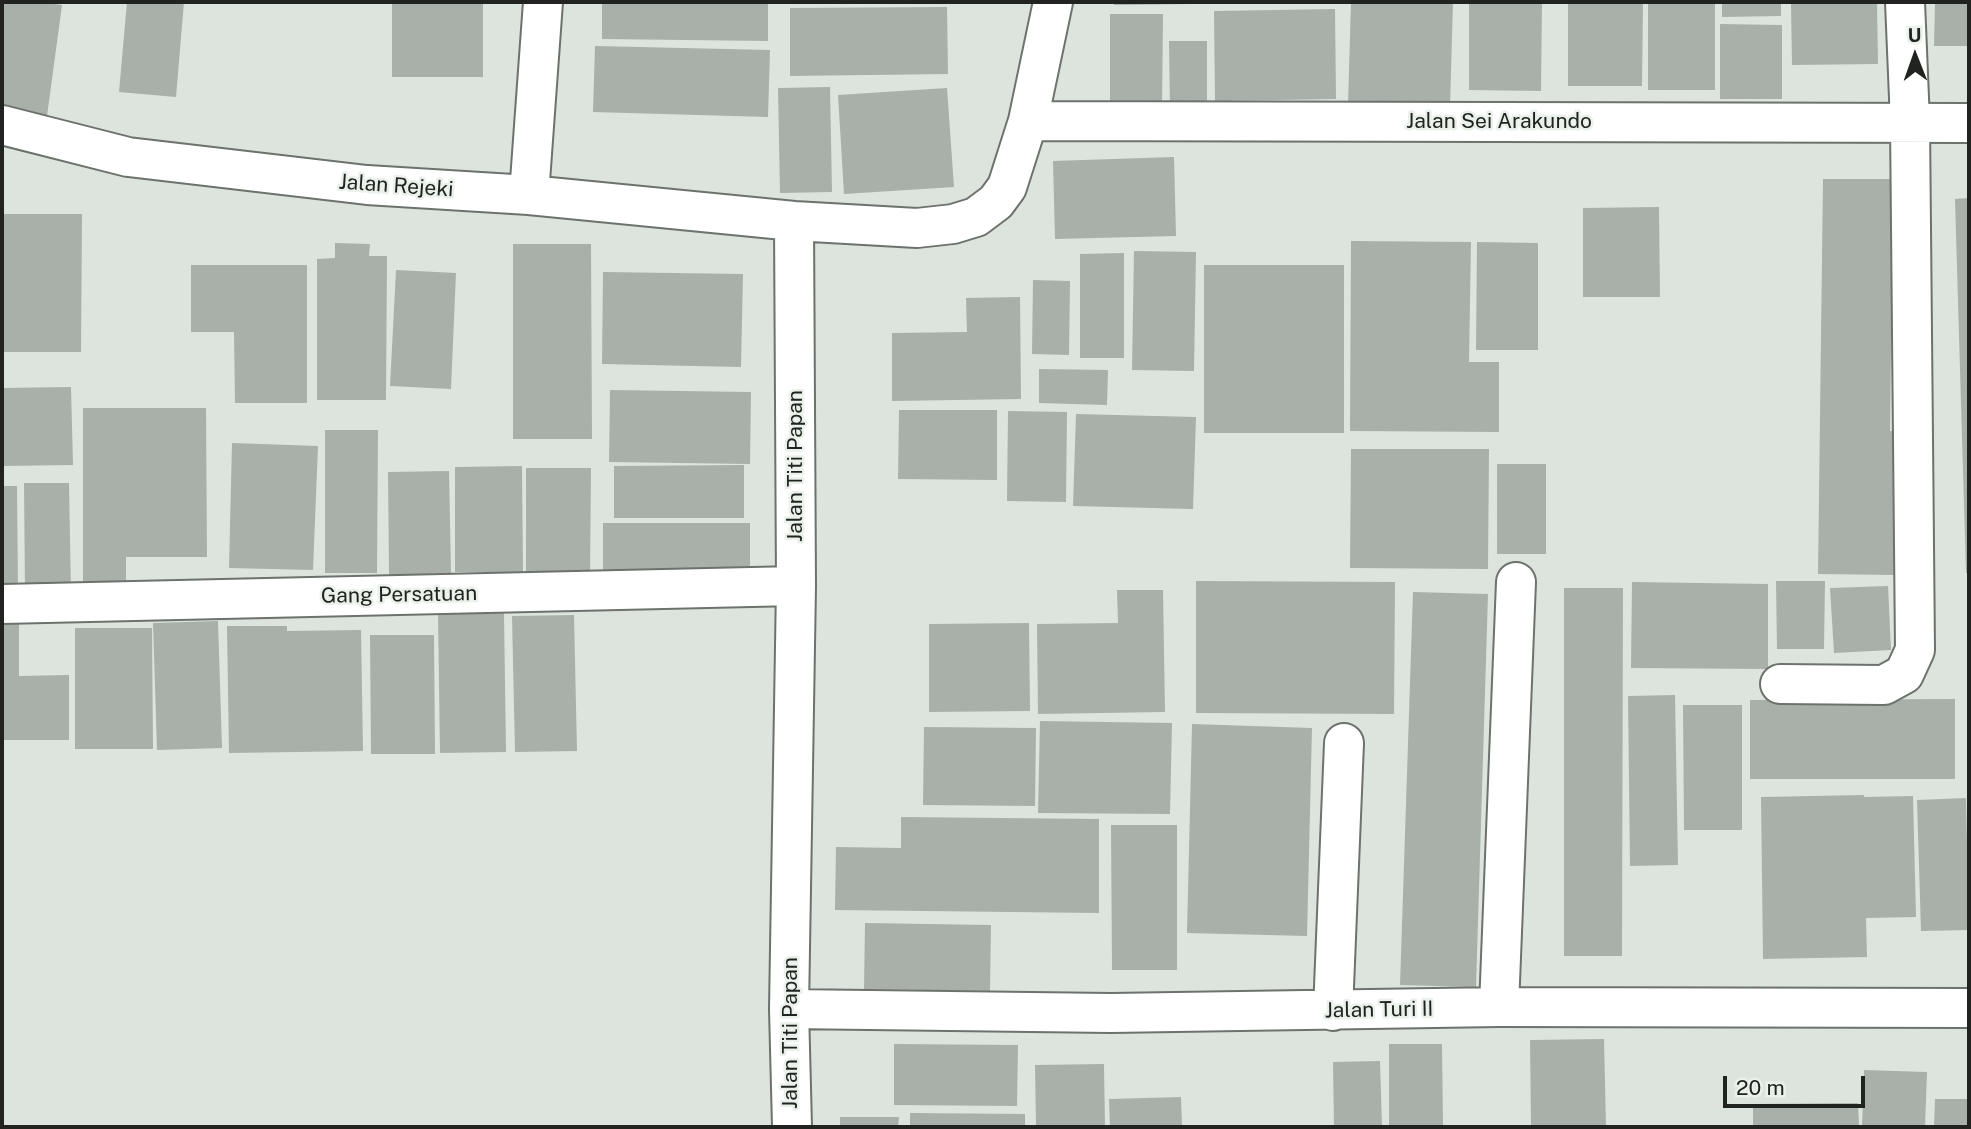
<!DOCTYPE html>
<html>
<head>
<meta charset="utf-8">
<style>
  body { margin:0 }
  #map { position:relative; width:1971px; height:1129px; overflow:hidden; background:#dde4dd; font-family:"Public Sans",sans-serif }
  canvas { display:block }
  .frame { position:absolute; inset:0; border:4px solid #202320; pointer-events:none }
  .north { position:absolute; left:1880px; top:21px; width:70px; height:70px; -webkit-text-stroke:5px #eaf1ea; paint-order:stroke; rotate:359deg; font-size:19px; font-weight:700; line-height:28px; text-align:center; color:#202320 }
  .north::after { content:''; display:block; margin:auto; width:24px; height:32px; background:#202320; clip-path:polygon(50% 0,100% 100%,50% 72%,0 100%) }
  .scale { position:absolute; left:1723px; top:1076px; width:142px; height:32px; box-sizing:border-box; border:4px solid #202320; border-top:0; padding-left:9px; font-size:21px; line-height:24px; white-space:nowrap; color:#202320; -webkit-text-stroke:5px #eaf1ea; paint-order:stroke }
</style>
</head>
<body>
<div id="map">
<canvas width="1971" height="1129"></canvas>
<div class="frame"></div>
<div class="north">U</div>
<div class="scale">20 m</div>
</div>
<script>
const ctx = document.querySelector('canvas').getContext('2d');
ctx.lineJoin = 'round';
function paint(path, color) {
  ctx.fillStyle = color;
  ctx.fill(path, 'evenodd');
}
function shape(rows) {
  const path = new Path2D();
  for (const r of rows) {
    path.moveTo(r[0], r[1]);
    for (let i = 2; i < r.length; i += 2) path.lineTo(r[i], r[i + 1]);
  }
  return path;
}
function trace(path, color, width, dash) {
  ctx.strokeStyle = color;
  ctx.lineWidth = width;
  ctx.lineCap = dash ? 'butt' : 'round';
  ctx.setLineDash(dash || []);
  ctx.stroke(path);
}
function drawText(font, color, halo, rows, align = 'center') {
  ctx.font = font + ' "Public Sans",sans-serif';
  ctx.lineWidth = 5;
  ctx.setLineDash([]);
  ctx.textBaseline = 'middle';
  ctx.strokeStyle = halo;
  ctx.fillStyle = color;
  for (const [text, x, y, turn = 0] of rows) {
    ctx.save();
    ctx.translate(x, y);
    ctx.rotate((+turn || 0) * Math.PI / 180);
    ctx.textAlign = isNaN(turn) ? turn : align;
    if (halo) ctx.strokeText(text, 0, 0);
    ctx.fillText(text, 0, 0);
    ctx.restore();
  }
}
paint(shape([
  [2,2,39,2,62,5,47,116,2,110],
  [127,2,184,2,176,97,119,92],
  [392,2,483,2,483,77,392,77],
  [602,2,768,2,768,41,602,39],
  [1114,2,1192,2,1192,4,1114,5],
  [1351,2,1453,2,1450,107,1348,104],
  [1469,2,1542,2,1541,91,1469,90],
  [1568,2,1643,2,1642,86,1568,86],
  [1648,2,1715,2,1715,90,1648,90],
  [1722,2,1781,2,1781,16,1722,17],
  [1791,2,1877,2,1878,64,1792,65],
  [1935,2,1969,2,1969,46,1934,46],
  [947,7,948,74,790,76,790,8],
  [1335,9,1336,99,1215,101,1214,11],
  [1110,14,1163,14,1162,110,1110,109],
  [1720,24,1782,25,1782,99,1720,99],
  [1169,41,1207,41,1207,111,1170,111],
  [595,46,770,50,768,117,593,112],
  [830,87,832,192,780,193,778,88],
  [947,88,954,187,844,194,838,95],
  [1174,157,1176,236,1055,239,1053,161],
  [1823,179,1893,179,1890,431,1895,431,1894,575,1818,574],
  [1969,198,1969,573,1966,573,1955,199],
  [1659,207,1660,297,1583,297,1583,208],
  [2,214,82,214,81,352,2,352],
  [1351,241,1471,242,1469,362,1499,362,1499,432,1350,431],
  [1477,242,1538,243,1538,350,1476,350],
  [335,243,370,244,369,256,387,256,386,400,317,400,317,259,335,258],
  [513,244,591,244,592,439,513,439],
  [1134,251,1196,252,1194,371,1132,370],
  [1124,253,1124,358,1080,358,1080,254],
  [191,265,307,265,307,403,235,403,234,332,191,332],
  [1204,265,1344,265,1344,433,1204,433],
  [396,270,456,273,451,389,390,386],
  [603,272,743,274,741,367,602,364],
  [1033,280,1070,281,1069,355,1032,354],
  [1020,297,1021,399,892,401,892,333,967,332,966,298],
  [1039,369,1108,370,1107,405,1039,403],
  [71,387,73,465,2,466,2,388],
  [610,390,751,392,750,464,609,462],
  [83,408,206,408,207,557,126,557,126,586,83,587],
  [899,410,997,410,997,480,898,479],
  [1008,411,1067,412,1066,502,1007,501],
  [1076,414,1196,417,1193,509,1073,506],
  [325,430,378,430,377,573,325,573],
  [232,443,318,446,313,570,229,568],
  [1351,449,1489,449,1488,569,1350,568],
  [1497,464,1546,464,1546,554,1497,554],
  [744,465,744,518,614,518,614,466],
  [522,466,523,572,455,572,455,467],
  [526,468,591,468,590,580,526,580],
  [449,471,451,573,389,575,388,472],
  [24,483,69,483,71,593,25,593],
  [2,486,17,486,18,592,2,592],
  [603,523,750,523,750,580,603,580],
  [1196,581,1395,582,1394,714,1196,713],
  [1776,581,1825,581,1824,649,1777,649],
  [1632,582,1768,584,1768,669,1631,668],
  [1888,586,1891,650,1834,653,1830,588],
  [1564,588,1623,588,1622,956,1564,956],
  [1117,590,1163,590,1165,712,1038,714,1037,624,1118,623],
  [1413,592,1488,594,1476,987,1400,985],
  [504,613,506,752,440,753,438,614],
  [574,615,577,751,515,752,512,616],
  [2,621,19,621,19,676,69,675,69,740,2,740],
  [218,621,222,748,157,750,153,623],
  [1029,623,1030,711,929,712,929,624],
  [227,626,287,626,287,631,361,630,363,751,229,753],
  [75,628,152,628,153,749,75,749],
  [370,635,434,635,435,754,371,754],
  [1675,695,1678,865,1630,866,1628,696],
  [1955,699,1955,779,1750,779,1750,700],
  [1683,705,1742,705,1742,830,1684,830],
  [1040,721,1172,723,1170,814,1038,813],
  [1192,724,1312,728,1307,936,1187,933],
  [924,727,1036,728,1035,806,923,805],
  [1864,795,1864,797,1913,796,1916,917,1866,918,1867,957,1763,959,1761,797],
  [1966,798,1969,930,1921,931,1917,800],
  [901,817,1099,819,1099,913,835,910,836,847,901,848],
  [1111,825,1177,825,1177,970,1112,970],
  [865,923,991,925,990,991,864,989],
  [1604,1039,1606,1127,1531,1127,1530,1040],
  [894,1044,1018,1045,1017,1106,894,1105],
  [1389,1044,1442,1044,1443,1127,1389,1127],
  [1380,1061,1382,1127,1334,1127,1333,1062],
  [1104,1064,1105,1127,1036,1127,1035,1065],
  [1864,1070,1927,1072,1925,1127,1862,1127],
  [1181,1097,1182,1127,1110,1127,1109,1099],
  [1935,1099,1969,1099,1969,1127,1934,1127],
  [1858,1103,1859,1127,1753,1127,1753,1104],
  [910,1113,1025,1114,1025,1127,910,1127],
  [840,1117,899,1117,898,1127,840,1127]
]), '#a9afa9');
const minor = shape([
  [1028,121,1969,123],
  [2,125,128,157,367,185,529,195,794,221,917,228,953,224,976,217,996,202,1007,187,1028,121,1053,2],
  [529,195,543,2],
  [2,604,796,586],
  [1780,684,1884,685,1904,674,1915,650,1910,122,1905,2],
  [1499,1007,1516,582],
  [789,1009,1111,1013,1499,1007,1969,1008],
  [1333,1011,1344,743],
  [792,1127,789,1009,796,586,794,221]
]);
trace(minor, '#6c726c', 42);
trace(minor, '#fff', 38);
drawText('21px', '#202320', '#eaf1ea', [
  ["Jalan Sei Arakundo",1499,122],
  ["Jalan Rejeki",396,186,4],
  ["Jalan Titi Papan",796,466,-90],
  ["Gang Persatuan",399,595,-1],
  ["Jalan Turi II",1379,1010,-1],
  ["Jalan Titi Papan",791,1033,-90]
]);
</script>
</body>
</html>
